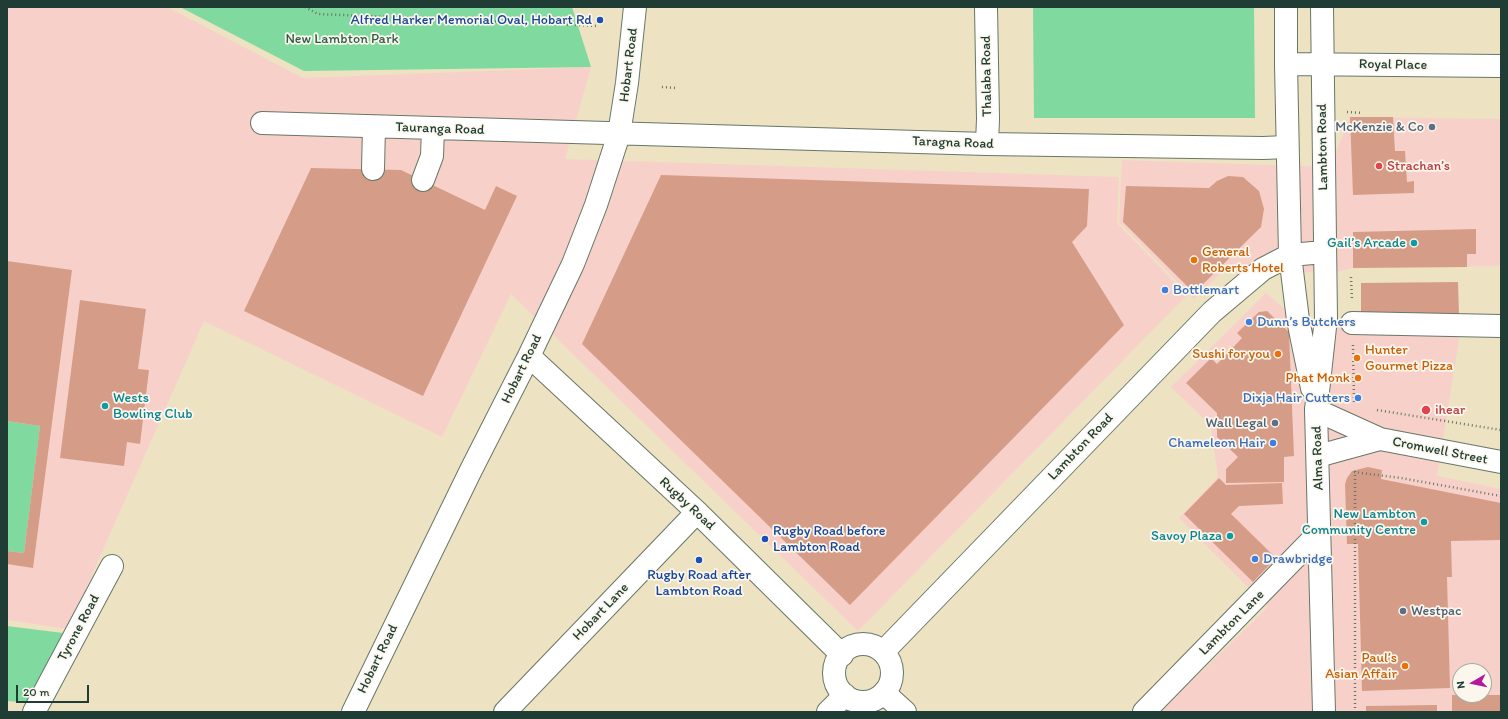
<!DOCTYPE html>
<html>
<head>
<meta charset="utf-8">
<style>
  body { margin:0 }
  #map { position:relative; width:1508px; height:719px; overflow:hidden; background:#ede2c2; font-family:Itim,sans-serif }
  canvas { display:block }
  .frame { position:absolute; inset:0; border:8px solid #1f3d34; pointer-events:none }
  .north { position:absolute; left:1452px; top:663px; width:40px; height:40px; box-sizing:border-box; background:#fbf7ec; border:1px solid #a3ada2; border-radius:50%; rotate:261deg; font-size:11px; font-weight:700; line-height:16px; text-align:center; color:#1f3d34 }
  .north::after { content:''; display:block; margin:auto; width:14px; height:18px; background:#b5179e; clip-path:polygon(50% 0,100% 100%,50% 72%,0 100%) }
  .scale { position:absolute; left:16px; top:685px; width:73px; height:18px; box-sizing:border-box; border:2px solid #1f3d34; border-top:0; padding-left:5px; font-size:12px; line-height:14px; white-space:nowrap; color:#1f3d34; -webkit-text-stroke:3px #fbf7ec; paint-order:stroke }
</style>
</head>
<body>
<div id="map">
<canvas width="1508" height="719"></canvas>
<div class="frame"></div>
<div class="north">N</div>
<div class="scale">20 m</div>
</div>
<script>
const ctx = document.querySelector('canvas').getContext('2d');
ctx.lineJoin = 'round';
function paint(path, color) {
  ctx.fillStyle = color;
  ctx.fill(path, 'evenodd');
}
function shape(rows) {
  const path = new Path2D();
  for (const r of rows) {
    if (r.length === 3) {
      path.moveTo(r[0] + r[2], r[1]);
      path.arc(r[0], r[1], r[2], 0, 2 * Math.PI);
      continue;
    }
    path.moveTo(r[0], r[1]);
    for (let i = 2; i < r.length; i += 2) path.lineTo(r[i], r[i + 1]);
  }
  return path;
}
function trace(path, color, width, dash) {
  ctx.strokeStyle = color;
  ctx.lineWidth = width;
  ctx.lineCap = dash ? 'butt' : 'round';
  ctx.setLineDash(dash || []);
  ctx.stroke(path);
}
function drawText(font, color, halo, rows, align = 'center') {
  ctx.font = font + ' Itim,sans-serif';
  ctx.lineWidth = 3.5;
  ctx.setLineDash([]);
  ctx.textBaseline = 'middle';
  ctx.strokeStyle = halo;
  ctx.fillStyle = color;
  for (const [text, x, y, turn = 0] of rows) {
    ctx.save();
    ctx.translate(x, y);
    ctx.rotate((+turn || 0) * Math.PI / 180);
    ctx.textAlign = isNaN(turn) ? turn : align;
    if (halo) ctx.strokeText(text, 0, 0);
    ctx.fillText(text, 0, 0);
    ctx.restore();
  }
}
paint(shape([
  [7,7,167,7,303,78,591,67,565,159,1119,177,1117,223,1187,295,858,631,511,294,442,437,204,321,68,629,7,620],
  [1350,117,1501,119,1501,266,1353,268,1336,272,1221,273,1194,299,1119,222,1122,160,1330,167],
  [1266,293,1300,322,1460,334,1437,476,1501,489,1501,712,1160,712,1268,607,1179,518,1218,477,1211,426,1171,387],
  [1460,671,1484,671,1484,695,1460,695]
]), '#f7d1c9');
paint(shape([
  [180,7,572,7,591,67,304,71],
  [1033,7,1254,7,1255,118,1034,118],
  [7,421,40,426,24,553,7,551],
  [7,626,63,633,35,703,7,701]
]), '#80d99e');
paint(shape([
  [1350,117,1393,117,1395,151,1405,151,1407,182,1414,181,1414,193,1353,195],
  [311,168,401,170,485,210,496,186,517,196,423,396,244,311],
  [661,175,1089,189,1087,226,1072,242,1124,325,850,605,582,344],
  [1228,176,1243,177,1259,191,1264,209,1261,227,1194,293,1123,222,1126,186,1209,188,1217,181],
  [1476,229,1476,254,1467,254,1467,267,1353,268,1353,232],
  [7,261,72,270,33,568,7,564,7,551,24,553,40,426,7,421],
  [1458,282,1459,315,1361,316,1361,283],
  [80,300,146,309,138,369,149,370,140,444,127,442,124,466,60,458],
  [1267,311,1289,332,1294,456,1284,457,1284,482,1226,483,1226,469,1238,457,1217,437,1217,413,1186,383,1211,358,1217,364,1242,338,1237,333,1259,312],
  [1368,467,1382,470,1381,479,1501,503,1501,540,1451,541,1452,577,1447,577,1450,688,1362,691,1358,544,1347,544,1345,484,1347,478,1352,471],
  [1219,478,1226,485,1282,483,1283,504,1239,506,1231,514,1276,558,1253,582,1184,514],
  [1452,695,1501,695,1501,712,1452,712],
  [1437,705,1437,712,1366,712,1366,706]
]), '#d59d88');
const minor = shape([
  [986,7,988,119,987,144],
  [262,123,987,144,1263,148,1287,147],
  [373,169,374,127],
  [423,180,432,156,433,129],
  [1352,323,1501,326],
  [529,356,697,512,842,655],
  [1316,410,1380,439,1501,462],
  [1318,456,1380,439],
  [884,693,905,712],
  [34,712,112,566],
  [353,712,471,470,529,356,573,264,596,205,619,134,627,83,635,7],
  [505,712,697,512],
  [1144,712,1319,533]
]);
const major = shape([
  [1286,7,1286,64,1290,255,1298,320,1312,388],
  [1322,7,1326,318,1316,410,1324,712],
  [1286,64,1501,66],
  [863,673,29],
  [883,652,1212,312,1263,269,1290,255,1324,252],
  [828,712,845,695]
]);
trace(minor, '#677766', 24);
trace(major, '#677766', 24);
trace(shape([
  [305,7,318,14,598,26],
  [662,87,676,88],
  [1347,112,1362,113],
  [1351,277,1352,300],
  [1353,345,1354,402],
  [1377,410,1501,430],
  [1354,472,1401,478,1501,496],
  [1355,712,1355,471]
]), '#677766', 2.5, [1, 3]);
trace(minor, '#fff', 22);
trace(major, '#fff', 22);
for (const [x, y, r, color] of [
  [600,20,4,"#1a4fb4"],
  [1432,127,4,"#5c6f8a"],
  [1379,166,4,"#e0444e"],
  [1414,243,4,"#0f9aa8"],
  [1194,260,4,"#e8710a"],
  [1165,290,4,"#3f7fe0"],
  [1249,322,4,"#3f7fe0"],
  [1278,354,4,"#e8710a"],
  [1357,358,4,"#e8710a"],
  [1358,378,4,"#e8710a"],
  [1358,398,4,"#3f7fe0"],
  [105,406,4,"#0f9aa8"],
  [1426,410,5,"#e0444e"],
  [1275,423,4,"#5c6f8a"],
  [1273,443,4,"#3f7fe0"],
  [1424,522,4,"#0f9aa8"],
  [1230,536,4,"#0f9aa8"],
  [765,539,4,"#1a4fb4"],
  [1255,559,4,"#3f7fe0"],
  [699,560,4,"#1a4fb4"],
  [1403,611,4,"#5c6f8a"],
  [1405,666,4,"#e8710a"]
]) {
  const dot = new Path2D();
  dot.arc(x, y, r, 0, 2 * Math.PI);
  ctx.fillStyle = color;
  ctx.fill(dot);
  trace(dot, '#fbf7ec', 1.5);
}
drawText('14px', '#164399', '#fbf7ec', [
  ["Alfred Harker Memorial Oval, Hobart Rd",592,20],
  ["Rugby Road before",773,531,"left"],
  ["Lambton Road",773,547,"left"],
  ["Rugby Road after",699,575,"center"],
  ["Lambton Road",699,591,"center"]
], 'right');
drawText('14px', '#325c49', '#fbf7ec', [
  ["New Lambton Park",342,39]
]);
drawText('14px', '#1f3d34', '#fbf7ec', [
  ["Hobart Road",629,65,-83],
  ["Royal Place",1393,65,1],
  ["Thalaba Road",987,76,-91],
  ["Tauranga Road",440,129,2],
  ["Taragna Road",953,143,2],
  ["Lambton Road",1323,147,-91],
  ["Hobart Road",522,369,-64],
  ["Lambton Road",1081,447,-46],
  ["Cromwell Street",1440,451,11],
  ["Alma Road",1318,458,-92],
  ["Rugby Road",687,504,43],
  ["Hobart Lane",601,612,-46],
  ["Lambton Lane",1232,623,-45],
  ["Tyrone Road",79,628,-62],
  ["Hobart Road",378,659,-64]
]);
drawText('14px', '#4e5e75', '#fbf7ec', [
  ["McKenzie & Co",1424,127],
  ["Wall Legal",1267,423],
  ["Westpac",1411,611,"left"]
], 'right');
drawText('14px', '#be3a42', '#fbf7ec', [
  ["Strachan’s",1387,166],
  ["ihear",1435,410]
], 'left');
drawText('14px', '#0d838f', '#fbf7ec', [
  ["Gail’s Arcade",1406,243],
  ["Wests",113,398,"left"],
  ["Bowling Club",113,414,"left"],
  ["New Lambton",1416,514],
  ["Community Centre",1416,530],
  ["Savoy Plaza",1222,536]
], 'right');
drawText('14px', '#c56008', '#fbf7ec', [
  ["General",1202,252,"left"],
  ["Roberts Hotel",1202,268,"left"],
  ["Hunter",1365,350,"left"],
  ["Gourmet Pizza",1365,366,"left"],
  ["Sushi for you",1270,354],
  ["Phat Monk",1350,378],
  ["Paul’s",1397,658],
  ["Asian Affair",1397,674]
], 'right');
drawText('14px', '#366cbe', '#fbf7ec', [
  ["Bottlemart",1173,290],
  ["Dunn’s Butchers",1257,322],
  ["Dixja Hair Cutters",1350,398,"right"],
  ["Chameleon Hair",1265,443,"right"],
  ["Drawbridge",1263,559]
], 'left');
</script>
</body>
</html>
